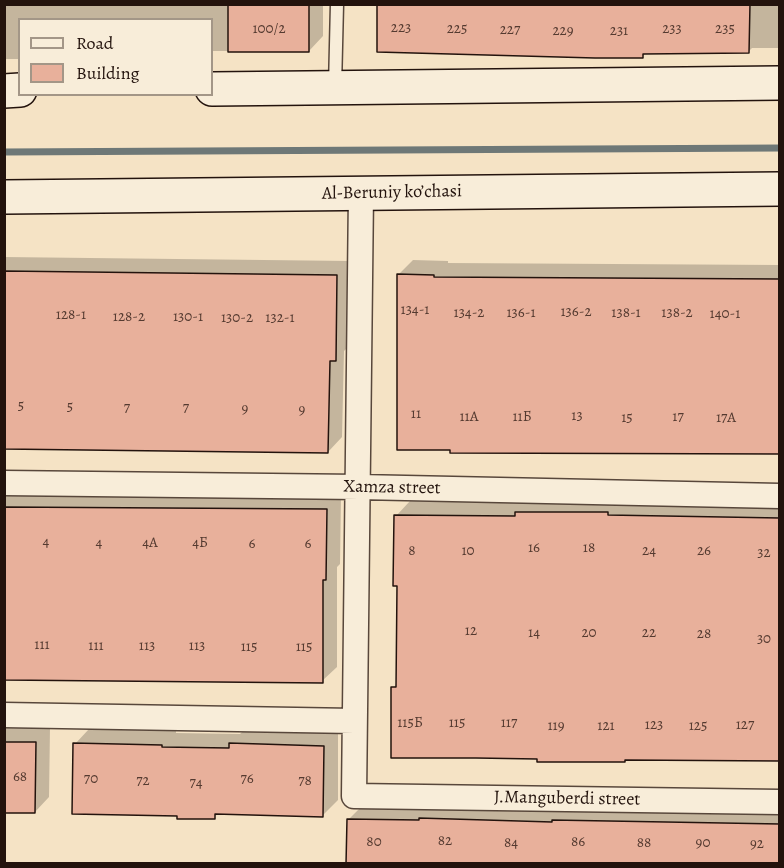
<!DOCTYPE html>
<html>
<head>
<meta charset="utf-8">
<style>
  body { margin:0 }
  #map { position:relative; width:784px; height:868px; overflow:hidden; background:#f5e3c5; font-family:Alegreya,serif }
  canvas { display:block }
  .frame { position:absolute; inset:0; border:6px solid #23130d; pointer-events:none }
  .legend { position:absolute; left:18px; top:18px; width:195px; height:78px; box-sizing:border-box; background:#f8edd9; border:2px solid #a39687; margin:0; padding:8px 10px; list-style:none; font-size:18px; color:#23130d }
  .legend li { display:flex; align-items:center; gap:12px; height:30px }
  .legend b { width:30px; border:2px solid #a39687 }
</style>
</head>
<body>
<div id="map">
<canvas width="784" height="868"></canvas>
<div class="frame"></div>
<ul class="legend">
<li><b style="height:8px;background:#f8edd9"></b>Road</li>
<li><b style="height:16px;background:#e8b09b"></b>Building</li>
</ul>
</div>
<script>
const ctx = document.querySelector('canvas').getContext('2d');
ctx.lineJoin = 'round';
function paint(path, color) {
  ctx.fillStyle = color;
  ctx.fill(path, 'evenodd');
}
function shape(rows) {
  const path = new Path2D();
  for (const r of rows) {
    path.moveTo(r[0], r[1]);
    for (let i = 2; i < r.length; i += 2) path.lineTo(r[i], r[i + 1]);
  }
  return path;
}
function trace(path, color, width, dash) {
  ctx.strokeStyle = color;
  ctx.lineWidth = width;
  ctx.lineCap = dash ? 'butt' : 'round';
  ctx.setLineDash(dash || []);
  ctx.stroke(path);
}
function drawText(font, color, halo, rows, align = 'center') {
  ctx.font = font + ' Alegreya,serif';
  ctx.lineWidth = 5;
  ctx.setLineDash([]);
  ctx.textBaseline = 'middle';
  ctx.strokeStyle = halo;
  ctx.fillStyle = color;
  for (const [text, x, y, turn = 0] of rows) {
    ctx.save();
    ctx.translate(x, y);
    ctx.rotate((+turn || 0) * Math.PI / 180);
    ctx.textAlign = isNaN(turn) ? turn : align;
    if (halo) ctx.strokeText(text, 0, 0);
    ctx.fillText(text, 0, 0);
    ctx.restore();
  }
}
paint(shape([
  [4,4,323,4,323,36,309,51,212,51,212,20,20,20,20,59,4,59],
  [379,4,780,4,780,48,752,48,749,51,647,52,642,57],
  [4,257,351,261,350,345,344,351,342,437,328,452,4,447],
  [413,260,448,261,448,263,780,265,780,453,488,452,398,448,398,275],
  [4,494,341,495,340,564,337,567,337,667,322,681,4,679],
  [410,501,780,503,780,760,393,688,398,683,399,585,396,516],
  [4,727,50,728,49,797,35,812,4,811],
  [89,729,176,731,176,733,240,734,245,729,338,732,338,800,323,815,219,813,214,817,75,744],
  [363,805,780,809,780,864,349,819]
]), '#0003');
trace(shape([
  [4,152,780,148]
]), '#6e7877', 7);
const building = shape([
  [377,4,750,4,749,53,643,54,643,58,595,58,377,52,377,4],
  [228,5,309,5,309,52,228,52,228,5],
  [4,271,337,275,336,361,330,361,328,453,4,449,4,271],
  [397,274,434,275,434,277,780,279,780,454,450,453,450,450,397,450,397,274],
  [4,507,327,509,326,580,323,580,323,683,4,680,4,507],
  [515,512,608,512,608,515,780,518,780,761,625,760,625,762,537,762,537,759,476,758,391,758,391,687,396,687,397,586,393,586,394,515,515,516,515,512],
  [4,742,36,742,35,813,4,813,4,742],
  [73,743,162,745,162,747,229,748,229,743,324,746,323,817,215,814,215,819,177,819,177,816,72,814,73,743],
  [419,818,552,822,552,820,780,824,780,864,346,864,347,819,419,820,419,818]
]);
paint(building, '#e8b09b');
trace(building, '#23130d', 1.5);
const service = shape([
  [335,87,337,4]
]);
const minor = shape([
  [361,193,354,796,780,802],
  [4,483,359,487,780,496],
  [4,715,354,721]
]);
const secondary = shape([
  [212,89,780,83],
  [4,91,20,90],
  [4,197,780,189]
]);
trace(service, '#58473b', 15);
trace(minor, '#58473b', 27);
trace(secondary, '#23130d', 36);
trace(service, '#f8edd9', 12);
trace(minor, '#f8edd9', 24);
trace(secondary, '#f8edd9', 33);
drawText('15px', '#543a30', null, [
  ["223",401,28],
  ["100/2",269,29],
  ["225",457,29],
  ["233",672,29],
  ["235",725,29],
  ["227",510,30],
  ["229",563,31],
  ["231",619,31],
  ["134-1",415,310],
  ["136-2",576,312],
  ["134-2",469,313],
  ["136-1",521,313],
  ["138-1",626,313],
  ["138-2",677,313],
  ["140-1",725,314],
  ["128-1",71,315],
  ["128-2",129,317],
  ["130-1",188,317],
  ["130-2",237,318],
  ["132-1",280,318],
  ["5",21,406],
  ["5",70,407],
  ["7",127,408],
  ["7",186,408],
  ["9",245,409],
  ["9",302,410],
  ["11",416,414],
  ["13",577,416],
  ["11А",469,417],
  ["11Б",522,417],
  ["17",678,417],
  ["15",627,418],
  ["17A",726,418],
  ["4",46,542],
  ["4",99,543],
  ["4А",150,543],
  ["4Б",200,543],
  ["6",252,544],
  ["6",308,544],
  ["16",534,548],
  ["18",589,548],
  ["8",412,551],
  ["10",468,551],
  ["24",649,551],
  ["26",704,551],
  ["32",764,553],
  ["12",471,631],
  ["14",534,633],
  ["20",589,633],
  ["22",649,633],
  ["28",704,634],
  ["30",764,639],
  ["111",42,645],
  ["111",96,646],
  ["113",147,646],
  ["113",197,646],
  ["115",249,647],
  ["115",304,647],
  ["115Б",410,723],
  ["115",457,723],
  ["117",509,723],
  ["123",654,725],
  ["127",745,725],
  ["119",556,726],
  ["121",606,726],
  ["125",698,726],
  ["68",20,777],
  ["70",91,779],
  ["76",247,779],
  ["72",143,781],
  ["78",305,781],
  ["74",196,783],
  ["82",445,841],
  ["80",374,842],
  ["86",578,842],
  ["84",511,843],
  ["88",644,843],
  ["90",703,843],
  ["92",757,844]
]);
drawText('18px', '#23130d', '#f8edd9', [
  ["Al-Beruniy ko’chasi",392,193,-1],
  ["Xamza street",392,488,1],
  ["J.Manguberdi street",567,799,1]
]);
</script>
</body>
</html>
